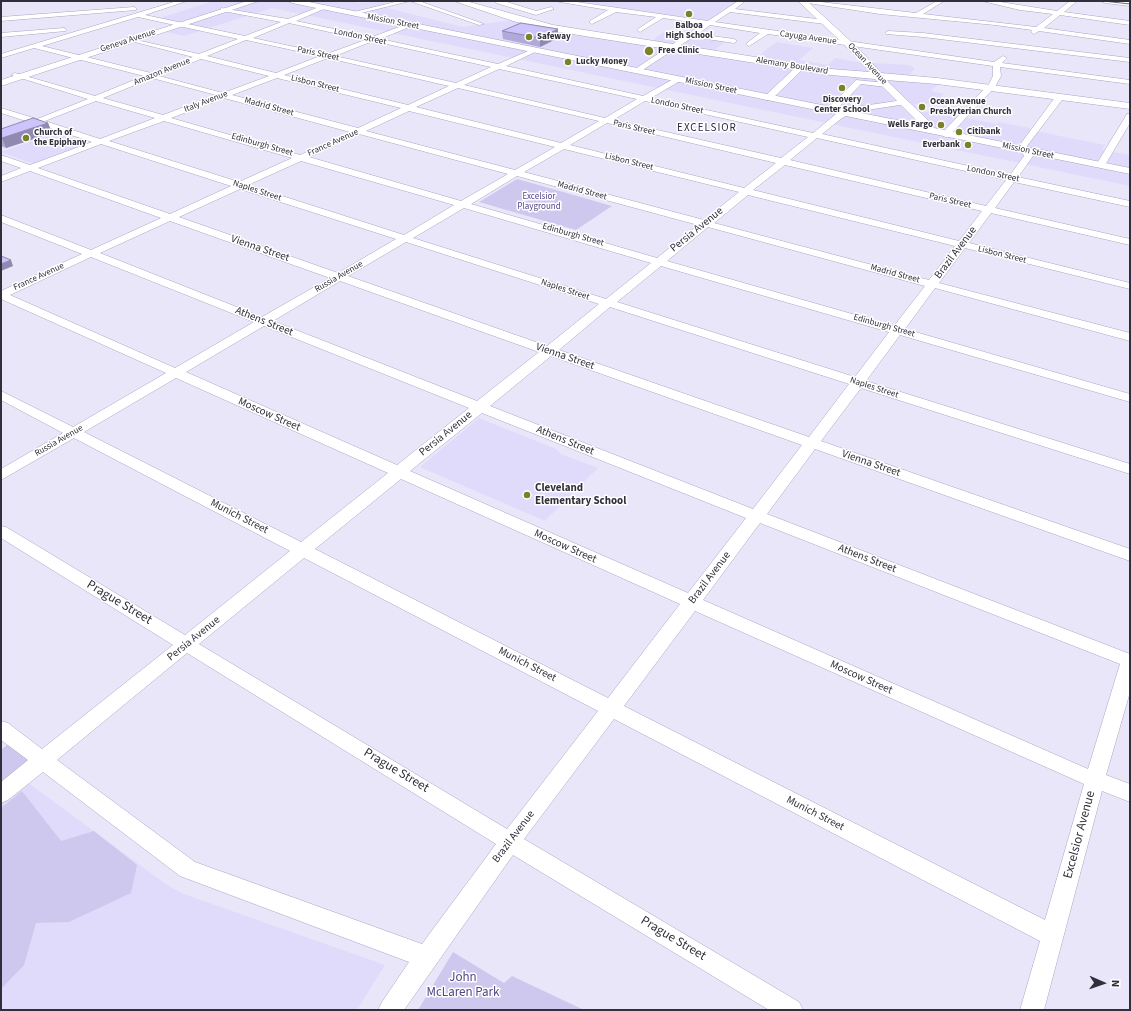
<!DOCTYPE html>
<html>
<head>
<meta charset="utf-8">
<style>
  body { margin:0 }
  #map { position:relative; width:1131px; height:1011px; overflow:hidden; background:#e9e6fa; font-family:"Source Sans 3",sans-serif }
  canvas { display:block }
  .frame { position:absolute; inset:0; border:2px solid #312f3b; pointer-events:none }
  .north { position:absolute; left:1083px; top:963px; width:40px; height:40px; -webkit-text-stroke:3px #fff; paint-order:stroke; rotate:92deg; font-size:11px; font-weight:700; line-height:16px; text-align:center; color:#312f3b }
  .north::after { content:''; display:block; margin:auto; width:14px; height:18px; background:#312f3b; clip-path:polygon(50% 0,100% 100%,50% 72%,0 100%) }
</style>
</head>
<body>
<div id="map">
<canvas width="1131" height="1011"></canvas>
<div class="frame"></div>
<div class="north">N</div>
</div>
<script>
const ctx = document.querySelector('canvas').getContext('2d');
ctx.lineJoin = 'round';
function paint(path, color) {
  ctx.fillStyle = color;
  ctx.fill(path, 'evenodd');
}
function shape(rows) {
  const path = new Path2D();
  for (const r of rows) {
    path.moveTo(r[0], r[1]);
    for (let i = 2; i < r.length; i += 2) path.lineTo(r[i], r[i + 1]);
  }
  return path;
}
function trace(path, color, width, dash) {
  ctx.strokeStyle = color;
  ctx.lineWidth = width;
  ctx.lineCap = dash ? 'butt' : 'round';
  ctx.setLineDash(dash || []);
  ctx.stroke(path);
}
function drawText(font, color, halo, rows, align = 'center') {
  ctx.font = font + ' "Source Sans 3",sans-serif';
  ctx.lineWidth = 3;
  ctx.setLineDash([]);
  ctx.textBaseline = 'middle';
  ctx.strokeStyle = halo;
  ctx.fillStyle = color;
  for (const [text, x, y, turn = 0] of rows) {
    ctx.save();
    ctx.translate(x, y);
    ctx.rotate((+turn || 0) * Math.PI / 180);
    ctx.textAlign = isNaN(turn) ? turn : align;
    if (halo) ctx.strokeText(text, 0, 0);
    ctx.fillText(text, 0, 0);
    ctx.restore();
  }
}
paint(shape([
  [213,1,353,1,358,3,381,1,388,3,379,6,463,27,512,20,648,44,665,31,728,40,709,54,754,61,768,48,777,42,813,48,799,60,828,65,835,58,857,62,908,65,915,68,911,73,911,80,939,83,931,91,944,94,938,100,941,103,914,104,922,112,942,111,958,114,956,116,997,124,999,122,1030,128,1030,130,1105,145,1102,150,1130,155,1130,186,272,8,184,36,166,32,189,24,160,18],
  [571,1,739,1,709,20,704,20],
  [55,133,87,144,34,164,1,152],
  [479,418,556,449,561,454,598,468,545,521,420,467],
  [27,782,167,885,184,894,385,965,357,1010,1,1010,1,804]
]), '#e0dbfb');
paint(shape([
  [517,179,528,182,612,206,576,230,479,202],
  [9,743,38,761,1,791,1,750],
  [22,791,61,841,94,831,137,865,131,893,69,922,36,923,24,965,1,989,1,808],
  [453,952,504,983,512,976,584,1010,418,1010]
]), '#cec8ee');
const minor = shape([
  [177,1,187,1,145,15,245,36,281,22,223,11,221,10,221,8,288,19,324,5,327,7,326,8,296,21,372,37,410,23,412,24,412,26,380,39,498,64,535,48,539,50,537,51,506,66,643,96,677,77,680,77,680,81,651,98,813,133,836,114,849,108,903,100,906,100,906,104,854,112,842,118,822,134,1010,175,1024,156,1019,146,1056,96,1062,96,1062,100,1027,146,1033,156,1018,177,1130,201,1130,207,1014,182,995,208,1130,239,1130,245,991,213,969,243,1130,283,1130,289,965,248,939,283,1130,333,1130,341,935,288,905,329,1130,394,1130,402,900,335,866,381,1130,464,1130,474,861,388,821,441,1130,549,1130,561,815,449,767,514,1130,654,1130,692,1106,775,1130,784,1130,802,1102,791,1044,1010,1020,1010,1040,941,614,719,524,839,799,1002,803,1010,769,1010,513,855,404,1010,378,1010,382,1002,409,962,180,876,43,772,8,800,1,803,1,782,28,760,1,740,1,721,8,723,42,749,173,645,1,538,1,526,6,527,185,635,290,551,74,438,1,480,1,469,63,433,1,400,1,391,73,427,166,373,1,299,1,291,82,254,1,222,1,215,91,250,161,218,30,171,1,182,1,176,21,168,1,161,1,155,30,165,92,142,38,124,1,139,1,133,29,122,1,113,1,108,37,119,88,99,11,75,15,73,95,96,144,76,34,48,1,58,1,54,177,1],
  [138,17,238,39,199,54,127,38,127,40,193,57,151,73,42,46,138,17],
  [289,23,365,40,327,54,253,38,289,23],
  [246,40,320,56,276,73,207,56,246,40],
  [373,41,491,67,456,83,335,56,373,41],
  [328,58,332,59,449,86,408,105,284,75,328,58],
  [201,59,269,76,223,93,159,76,201,59],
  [499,69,637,99,605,118,464,85,499,69],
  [152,78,216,95,163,115,103,98,152,78],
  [277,78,401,108,358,128,232,95,277,78],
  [458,88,599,121,561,143,416,107,458,88],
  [224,98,350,132,300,155,171,118,224,98],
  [96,101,155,118,100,139,45,121,96,101],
  [645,101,808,137,781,158,613,120,645,101],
  [409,111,555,147,515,170,366,131,409,111],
  [164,121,292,158,239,182,109,141,164,121],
  [607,123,776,163,744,188,570,145,607,123],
  [359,134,508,174,461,201,309,157,359,134],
  [817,138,1006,180,986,206,790,160,817,138],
  [101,144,231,186,170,214,38,168,101,144],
  [564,149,739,192,704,220,524,172,564,149],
  [301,161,454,205,404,235,248,185,301,161],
  [785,165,982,211,959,241,753,190,785,165],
  [517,176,698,225,657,258,471,204,517,176],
  [240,189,396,239,338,273,179,217,240,189],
  [748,195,955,246,929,280,714,223,748,195],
  [464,208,651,263,606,299,413,238,464,208],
  [170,221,330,278,262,317,100,253,170,221],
  [708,227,925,286,894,326,667,261,708,227],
  [406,242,599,304,547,346,348,276,406,242],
  [91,257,254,322,175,368,10,295,91,257],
  [661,266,889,332,855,377,617,302,661,266],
  [340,281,539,352,477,401,273,321,340,281],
  [610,307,849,384,809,437,559,350,610,307],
  [264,326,469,408,397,465,186,372,264,326],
  [551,356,802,445,753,509,490,406,551,356],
  [176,378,388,473,301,542,84,432,176,378],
  [482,413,741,516,746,518,688,593,410,471,482,413],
  [401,479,680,604,608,698,315,549,401,479],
  [760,523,1120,664,1088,769,703,600,760,523],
  [304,558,598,711,507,829,199,644,304,558],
  [695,611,1084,784,1045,920,624,706,695,611],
  [187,653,496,844,422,944,195,862,57,760,187,653],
  [399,1,419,1,484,24,479,25,410,1,353,15,350,13,399,1],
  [496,1,504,1,536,11,551,7,554,9,536,15,496,3,496,1],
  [554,1,570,1,708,21,738,1,745,1,735,9,825,20,828,22,825,24,730,12,715,22,994,62,1003,56,1007,58,1002,63,1130,80,1130,84,1000,67,1001,76,995,87,949,136,946,137,943,136,943,132,989,84,993,76,993,66,768,34,749,46,747,45,747,43,760,33,710,25,698,34,734,39,737,41,734,43,693,37,638,73,634,71,635,69,703,24,663,18,640,32,637,30,638,29,656,17,616,12,592,24,590,23,590,21,608,10,554,1],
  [795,1,812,1,916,13,937,1,944,1,923,14,1036,27,1053,14,1020,10,982,1,994,1,1057,11,1070,1,1077,1,1064,12,1130,21,1130,25,1060,15,1044,28,1130,40,1130,44,1039,31,1034,34,1031,32,1032,30,995,25,880,14,795,1],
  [134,7,136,8,136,10,1,21,1,17,134,7],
  [64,28,67,30,66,31,1,37,1,33,64,28],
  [888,31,923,33,1130,58,1130,62,923,37,886,34,885,33,888,31],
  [798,65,805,67,771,100,765,100,765,96,798,65],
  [856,80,886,83,890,85,886,87,861,84,834,112,828,112,828,108,856,80],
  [1127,114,1130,114,1130,123,1104,167,1098,167,1096,165,1127,114]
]);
const major = shape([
  [247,1,259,1,1,86,1,80,247,1],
  [288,1,304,1,921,125,875,79,831,75,553,31,513,21,454,1,466,1,553,25,831,69,870,72,854,54,798,1,807,1,860,50,881,73,937,78,1130,103,1130,109,937,84,886,80,932,124,934,128,1130,168,1130,174,292,3,288,1],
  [1101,1,1130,2,1130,6,1105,3,1101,1]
]);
trace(minor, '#a9a4c2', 1);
trace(major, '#a9a4c2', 1);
paint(minor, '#fff');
paint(major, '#fff');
trace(shape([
  [1103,1,1130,4]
]), '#6a6876', 1);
paint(shape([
  [502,31,558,38,540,47,503,39],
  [48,123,52,133,6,148,1,146,1,129]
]), '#b1a9d9');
paint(shape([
  [558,29,558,38,540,47,540,38],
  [48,123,52,133,6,148,2,138],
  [11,260,13,266,1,271,1,264]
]), '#9089b0');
const building = shape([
  [521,23,558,29,540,38,502,31,521,23],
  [33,118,48,123,2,138,1,138,1,129,33,118],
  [1,256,11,260,1,264,1,256]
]);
paint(building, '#cec4fc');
trace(building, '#9089b0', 1);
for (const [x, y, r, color] of [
  [689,14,4,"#7b802b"],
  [529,37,4,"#7b802b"],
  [649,51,5,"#7b802b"],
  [568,62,4,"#7b802b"],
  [842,88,4,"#7b802b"],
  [922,107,4,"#7b802b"],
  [941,125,4,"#7b802b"],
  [959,132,4,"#7b802b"],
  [26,138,4,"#7b802b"],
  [968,145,4,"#7b802b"],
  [527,495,4,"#7b802b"]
]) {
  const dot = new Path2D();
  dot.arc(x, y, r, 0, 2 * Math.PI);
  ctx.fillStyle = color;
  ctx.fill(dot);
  trace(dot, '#fff', 1.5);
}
drawText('9px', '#312f3b', '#fff', [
  ["Mission Street",393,22,11],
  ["London Street",360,37,12],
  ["Cayuga Avenue",808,38,8],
  ["Geneva Avenue",128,41,-18],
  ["Paris Street",318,54,12],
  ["Ocean Avenue",867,64,47],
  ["Alemany Boulevard",792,66,9],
  ["Amazon Avenue",162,72,-22],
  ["Lisbon Street",315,84,14],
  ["Mission Street",711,86,12],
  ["Italy Avenue",206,102,-21],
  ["London Street",677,106,12],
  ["Madrid Street",269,107,15],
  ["Paris Street",634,128,13],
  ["France Avenue",333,143,-24],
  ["Edinburgh Street",262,145,16],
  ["Mission Street",1028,151,12],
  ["Lisbon Street",629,162,14],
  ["London Street",993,174,12],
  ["Naples Street",257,191,18],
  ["Madrid Street",582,191,15],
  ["Paris Street",950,201,13],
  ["Edinburgh Street",573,235,16],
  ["Lisbon Street",1002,255,14],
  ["Madrid Street",895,274,15],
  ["France Avenue",39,277,-25],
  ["Russia Avenue",339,277,-30],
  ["Naples Street",565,290,18],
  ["Edinburgh Street",884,326,16],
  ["Naples Street",874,388,18],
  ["Russia Avenue",59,441,-30]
]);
drawText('bold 9px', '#312f3b', '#fff', [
  ["Balboa",689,26,"center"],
  ["High School",689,36,"center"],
  ["Safeway",537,37],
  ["Free Clinic",658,51],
  ["Lucky Money",576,62],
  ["Discovery",842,100,"center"],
  ["Center School",842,110,"center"],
  ["Ocean Avenue",930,102],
  ["Presbyterian Church",930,112],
  ["Wells Fargo",933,125,"right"],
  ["Citibank",967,132],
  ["Church of",34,133],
  ["the Epiphany",34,143],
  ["Everbank",960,145,"right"]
], 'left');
drawText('9px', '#554487', '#fff', [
  ["Excelsior",539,197],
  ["Playground",539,207]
]);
ctx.letterSpacing = '1px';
drawText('11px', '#2f2a42', '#fff', [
  ["EXCELSIOR",707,129]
]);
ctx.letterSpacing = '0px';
drawText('11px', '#312f3b', '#fff', [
  ["Persia Avenue",697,230,-39],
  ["Vienna Street",260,249,19],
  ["Brazil Avenue",956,253,-53],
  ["Athens Street",264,322,22],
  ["Vienna Street",565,357,19],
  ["Moscow Street",269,415,24],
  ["Persia Avenue",446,434,-39],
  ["Athens Street",565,441,22],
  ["Vienna Street",871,464,19],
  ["Munich Street",239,517,27],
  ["Moscow Street",565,547,24],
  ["Athens Street",867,559,21],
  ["Brazil Avenue",710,578,-53],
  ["Persia Avenue",194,639,-39],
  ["Munich Street",527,665,27],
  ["Moscow Street",861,678,24],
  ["Munich Street",815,814,27],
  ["Brazil Avenue",514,837,-53]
]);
drawText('bold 11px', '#312f3b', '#fff', [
  ["Cleveland",535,489],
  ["Elementary School",535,502]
], 'left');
drawText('13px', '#312f3b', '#fff', [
  ["Prague Street",119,603,31],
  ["Prague Street",396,771,31],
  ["Excelsior Avenue",1080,835,-75],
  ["Prague Street",673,939,31]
]);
drawText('13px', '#554487', '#fff', [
  ["John",463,978],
  ["McLaren Park",463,993]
]);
</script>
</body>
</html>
